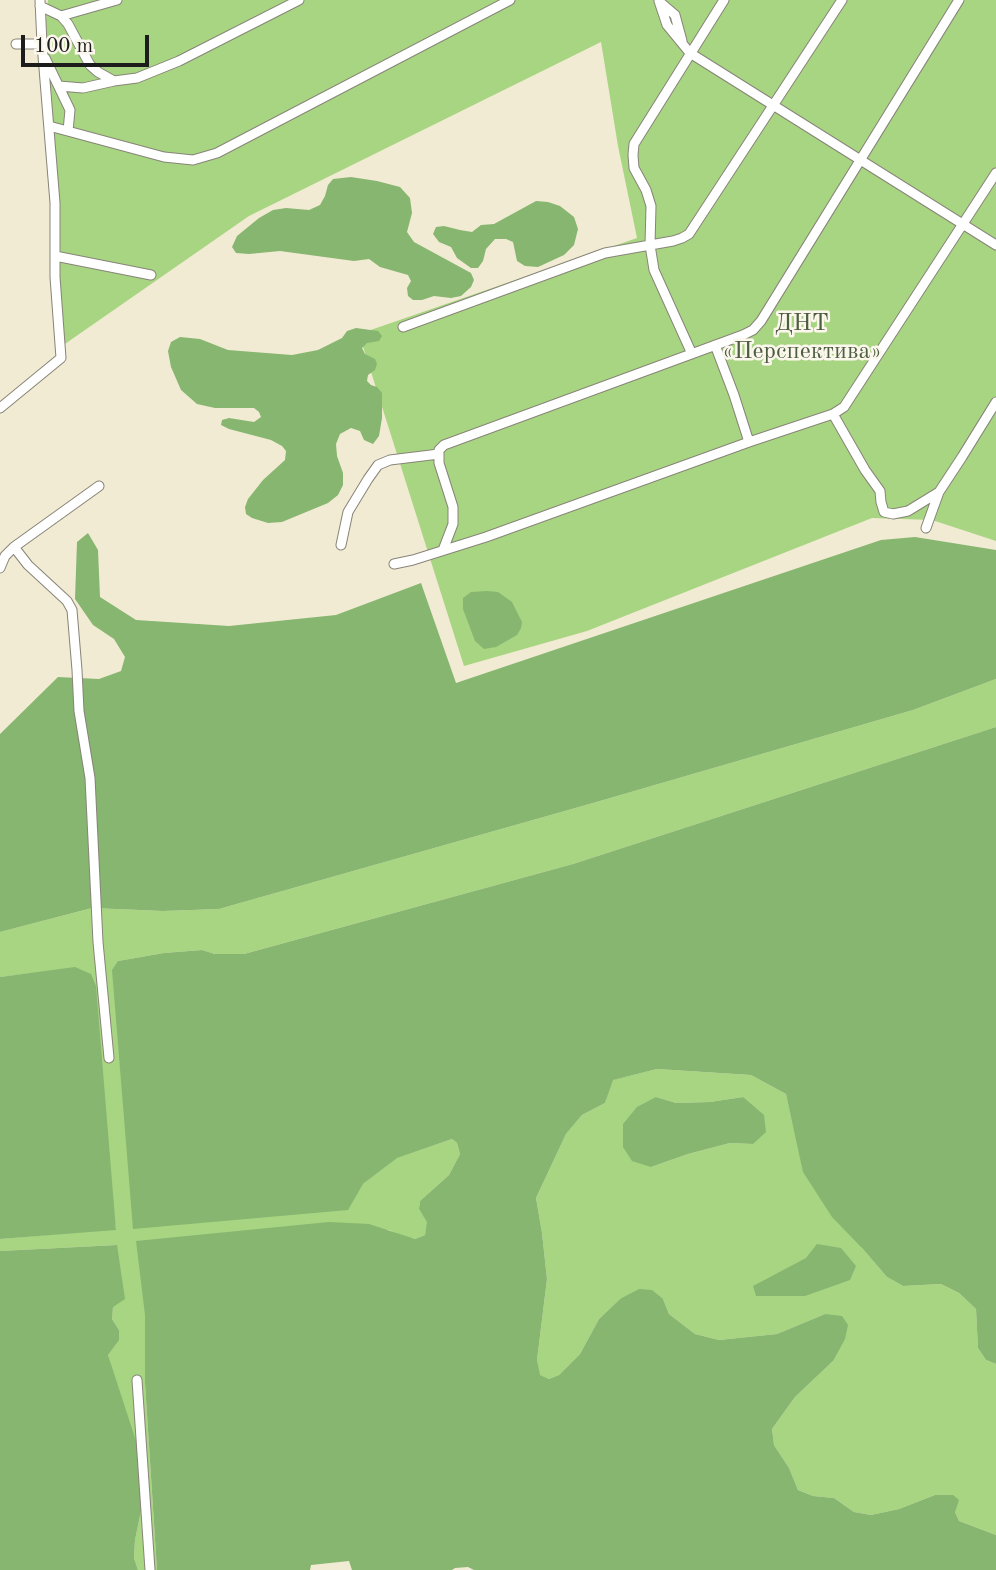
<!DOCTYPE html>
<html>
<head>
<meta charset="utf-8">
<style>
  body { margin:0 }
  #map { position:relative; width:996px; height:1570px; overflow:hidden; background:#f2ebd3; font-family:"Old Standard TT",serif }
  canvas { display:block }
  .scale { position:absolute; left:21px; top:35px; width:128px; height:32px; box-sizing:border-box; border:4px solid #1c1c1c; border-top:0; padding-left:9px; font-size:21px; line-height:24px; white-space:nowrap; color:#1c1c1c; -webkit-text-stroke:5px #fbf7ec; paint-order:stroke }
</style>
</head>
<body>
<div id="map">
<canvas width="996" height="1570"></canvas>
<div class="scale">100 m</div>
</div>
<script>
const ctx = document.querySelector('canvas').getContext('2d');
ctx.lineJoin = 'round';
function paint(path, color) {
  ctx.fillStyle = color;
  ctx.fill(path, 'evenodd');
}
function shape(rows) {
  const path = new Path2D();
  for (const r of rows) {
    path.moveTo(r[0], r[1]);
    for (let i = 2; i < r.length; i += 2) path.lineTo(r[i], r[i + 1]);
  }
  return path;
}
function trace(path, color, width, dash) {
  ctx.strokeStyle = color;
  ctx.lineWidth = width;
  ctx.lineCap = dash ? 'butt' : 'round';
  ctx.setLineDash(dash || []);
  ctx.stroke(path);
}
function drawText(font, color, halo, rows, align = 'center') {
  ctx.font = font + ' "Old Standard TT",serif';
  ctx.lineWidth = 5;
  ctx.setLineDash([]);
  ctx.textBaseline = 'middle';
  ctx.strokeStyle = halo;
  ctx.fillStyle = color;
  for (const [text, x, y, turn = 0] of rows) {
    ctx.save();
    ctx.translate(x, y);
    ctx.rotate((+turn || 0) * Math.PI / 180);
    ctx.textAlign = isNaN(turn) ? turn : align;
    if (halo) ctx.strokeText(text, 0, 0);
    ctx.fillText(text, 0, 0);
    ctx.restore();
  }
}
paint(shape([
  [48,0,996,0,996,541,932,520,872,518,587,631,464,666,359,334,637,238,618,146,601,42,249,216,62,346,54,137,46,21],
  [996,679,996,727,573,864,244,954,215,954,202,950,164,953,118,961,363,1184,396,1158,452,1139,457,1143,460,1154,449,1175,420,1201,419,1209,428,1222,425,1235,415,1239,404,1237,389,1230,145,1315,145,1383,157,1570,138,1570,134,1558,135,1540,141,1511,142,1481,108,1355,119,1330,112,1319,117,1245,0,1251,0,1239,116,1229,75,968,0,977,0,932,92,908,163,911,219,909,593,803,913,710],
  [657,1069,751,1075,786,1094,794,1128,862,1248,887,1277,903,1286,941,1284,959,1293,976,1309,978,1348,986,1360,996,1364,996,1535,959,1521,955,1512,935,1495,899,1509,871,1515,854,1512,834,1498,813,1496,798,1490,789,1468,774,1445,772,1429,795,1397,833,1361,825,1314,777,1334,719,1340,695,1334,669,1314,663,1299,620,1299,599,1319,580,1354,559,1375,549,1379,539,1375,537,1360,547,1279,542,1233,536,1198,566,1134,582,1115,605,1103,612,1080],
  [656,1097,676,1103,710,1102,743,1097,753,1144,730,1143,688,1154,651,1167]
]), '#a8d582');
paint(shape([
  [351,177,377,181,400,187,410,198,412,213,407,232,414,242,471,273,474,280,471,287,461,296,451,298,434,296,422,300,413,300,408,296,407,288,411,281,408,275,380,267,369,259,354,261,280,251,249,254,236,253,232,247,237,236,259,218,273,210,286,208,309,210,320,205,325,196,328,185,333,179],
  [536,201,548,202,560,206,574,217,578,229,574,245,564,255,538,267,525,266,517,261,513,242,506,239,495,239,486,249,483,261,478,268,471,268,457,258,451,247,439,242,433,234,436,227,444,226,460,230,472,232,481,225,494,224],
  [356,328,378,331,382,336,379,341,367,343,362,348,365,354,375,359,377,364,375,370,368,375,367,381,371,385,377,387,382,393,382,418,379,436,373,444,364,440,360,431,351,428,340,434,336,444,337,456,343,473,343,485,338,495,328,503,282,522,268,523,252,518,246,514,245,507,248,499,263,480,285,460,286,451,282,446,271,440,229,429,221,425,222,420,229,418,254,422,261,417,259,412,254,408,215,408,197,404,181,390,171,367,168,351,171,342,180,337,200,339,228,350,292,355,318,350,342,338,347,331],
  [88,533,98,550,100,597,136,620,229,626,336,615,421,583,456,683,881,540,915,537,996,550,996,679,913,710,593,803,219,909,163,911,92,908,0,932,0,734,58,677,99,679,121,671,125,657,114,639,93,625,75,599,77,542],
  [487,591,498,592,512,602,522,622,521,628,517,635,496,647,484,649,475,641,463,609,463,598,471,592],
  [996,727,996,1364,986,1360,978,1348,976,1309,959,1293,941,1284,903,1286,887,1277,862,1248,832,1217,803,1172,786,1094,751,1075,657,1069,613,1080,605,1103,582,1115,566,1134,536,1198,542,1233,547,1279,537,1360,540,1375,549,1379,559,1375,580,1354,599,1319,620,1299,639,1289,652,1290,663,1299,669,1314,695,1334,719,1340,777,1334,825,1314,842,1316,848,1325,845,1339,833,1361,795,1397,772,1429,774,1445,789,1468,798,1490,813,1496,834,1498,854,1512,871,1515,899,1509,935,1495,953,1495,959,1500,955,1512,959,1521,996,1535,996,1570,474,1570,468,1567,455,1568,452,1570,352,1570,349,1561,311,1565,310,1570,157,1570,145,1383,145,1315,136,1241,329,1222,369,1224,415,1239,425,1235,427,1222,419,1209,420,1201,449,1175,460,1154,457,1143,452,1139,397,1158,363,1184,348,1210,133,1229,112,970,118,961,164,953,202,950,215,954,244,954,573,864],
  [75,967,91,974,96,986,116,1230,0,1239,0,977],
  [656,1097,676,1103,710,1102,743,1097,764,1115,766,1132,753,1144,730,1143,688,1154,651,1167,632,1161,623,1147,623,1124,637,1107],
  [817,1244,841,1248,856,1266,850,1280,805,1296,756,1296,753,1286,806,1258],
  [117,1245,125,1299,113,1307,112,1319,119,1330,119,1340,108,1355,137,1444,142,1481,141,1511,135,1540,134,1558,138,1570,0,1570,0,1251]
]), '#86b670');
const minor = shape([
  [659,1,667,25,690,53,996,245],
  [661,3,675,15,682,41],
  [40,6,61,16,117,0],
  [61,16,68,24,90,65,98,72,114,81],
  [16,44,42,44],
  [45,58,70,110,68,131],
  [59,86,83,88,114,81,137,78,179,61,299,0],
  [49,126,164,157,193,160,217,153,510,0],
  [55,256,151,275],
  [403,327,605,253,673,241,682,238,689,234,842,0],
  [715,345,734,395,749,442],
  [692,354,654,270,650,245,651,206,646,190,634,168,633,155,634,144,724,0],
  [0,408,61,358,55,277,55,203,42,44,40,0],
  [833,414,865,470,880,491,881,502,884,512,893,514,908,511,939,492],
  [926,528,939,492,962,457,996,402],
  [341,545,348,512,368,479,378,465,390,460,439,454],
  [14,547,28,565,67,601,72,610,77,670,79,711,90,778,98,942,109,1058],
  [443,550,453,524,453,507,439,463,439,450,444,445,743,335,753,330,761,321,959,0],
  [394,564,413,560,486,537,749,442,833,414,844,407,996,173],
  [0,568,5,556,14,547,99,486],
  [137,1380,150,1570]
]);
trace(minor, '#878478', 11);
trace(minor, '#fff', 9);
drawText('24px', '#4d5d40', '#fbf7ec', [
  ["ДНТ",802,324],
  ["«Перспектива»",802,352]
]);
</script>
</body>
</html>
